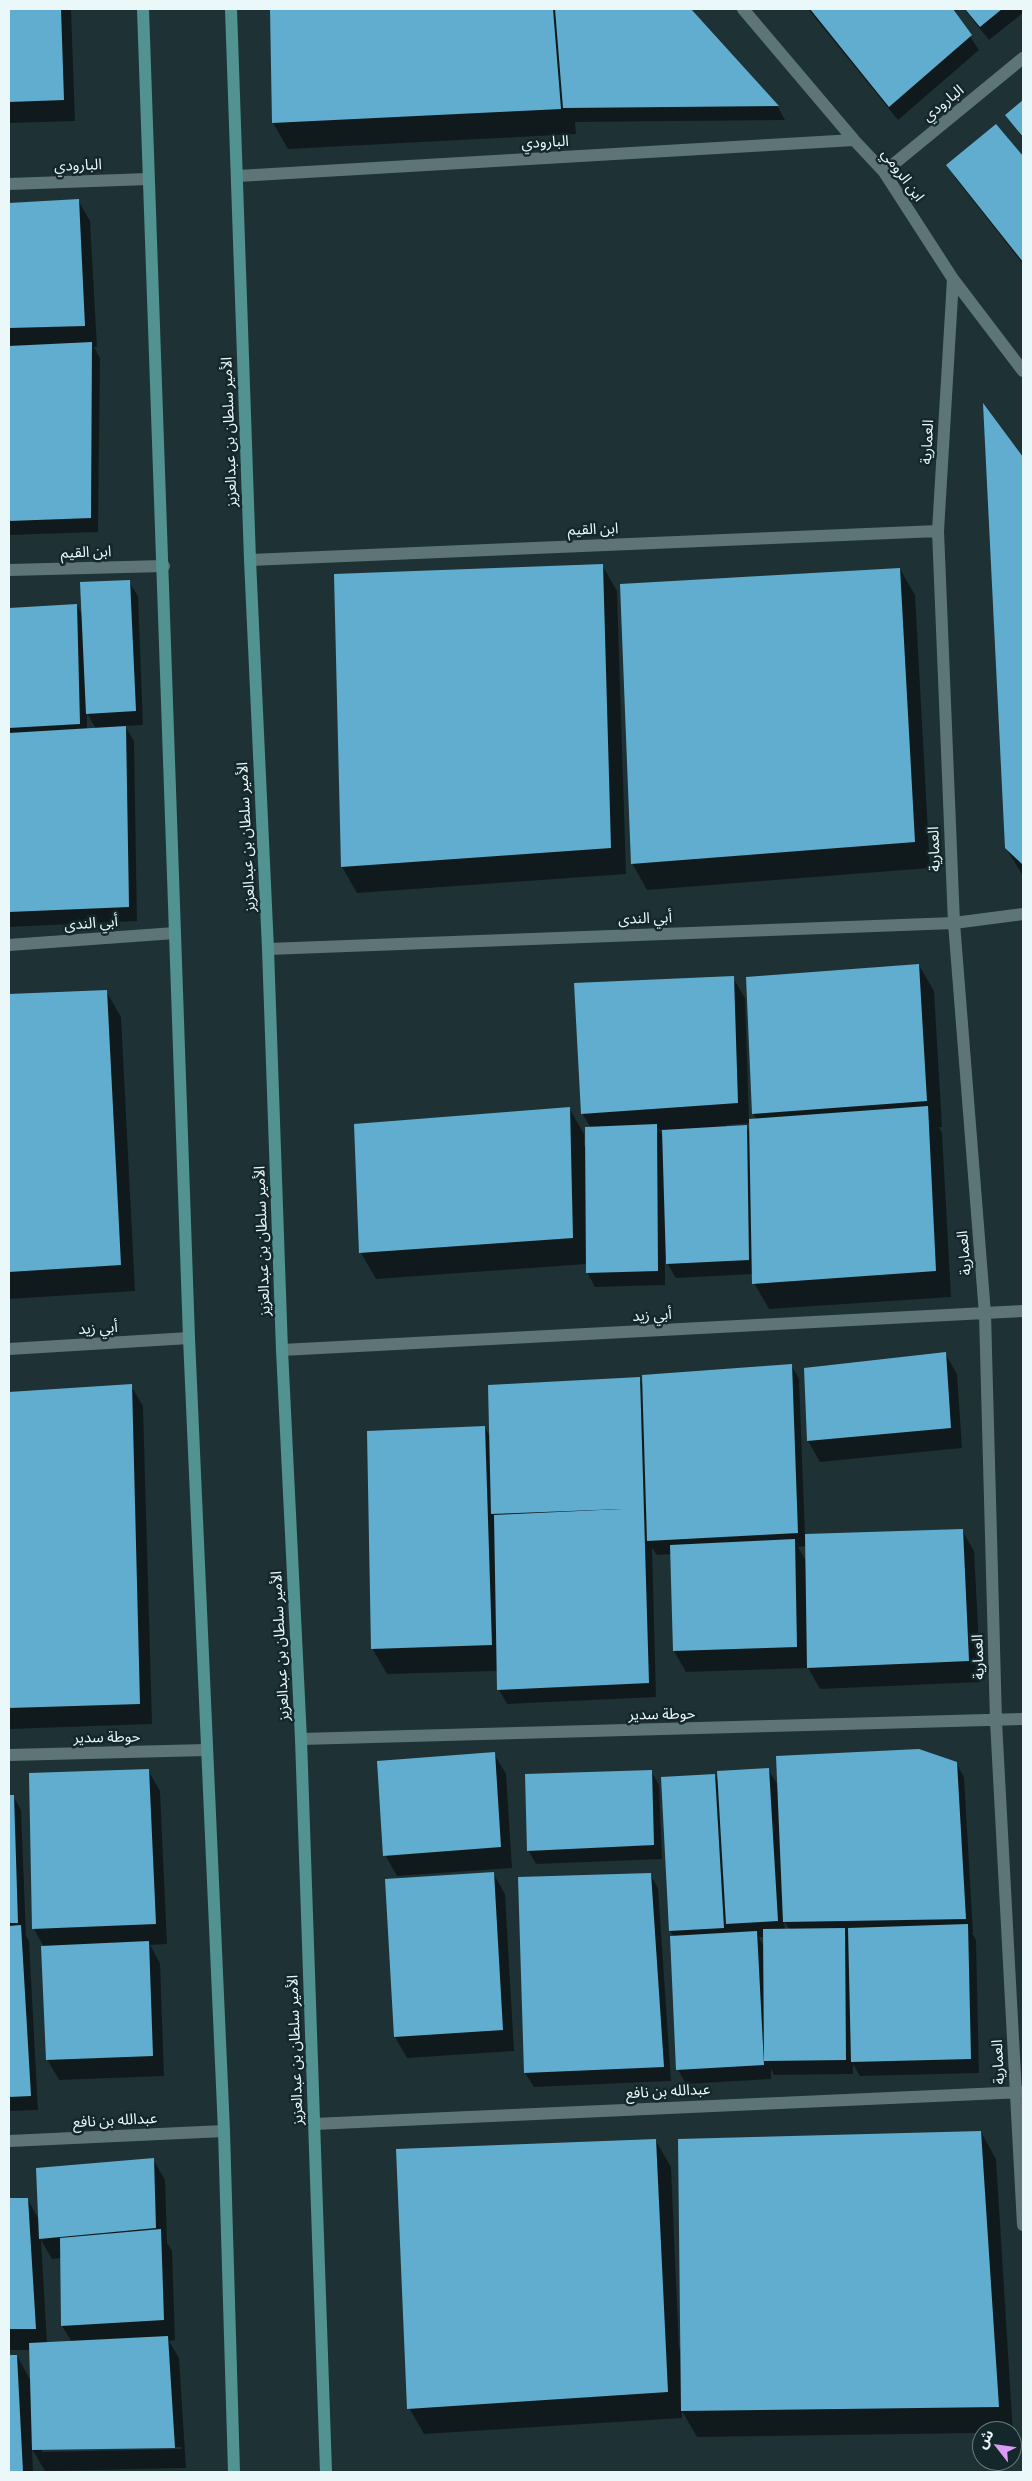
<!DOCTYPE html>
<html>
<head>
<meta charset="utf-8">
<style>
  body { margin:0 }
  #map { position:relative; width:1032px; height:2481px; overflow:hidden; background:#1e3235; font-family:Ubuntu,"Noto Sans Arabic",sans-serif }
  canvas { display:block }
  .frame { position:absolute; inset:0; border:10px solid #ebf8fa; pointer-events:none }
  .north { position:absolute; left:972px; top:2421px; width:50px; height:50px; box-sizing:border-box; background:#14282b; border:1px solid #6a7b7e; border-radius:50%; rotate:300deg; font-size:14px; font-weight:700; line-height:20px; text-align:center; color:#ebf8fa }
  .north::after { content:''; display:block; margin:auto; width:18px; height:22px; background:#da9af6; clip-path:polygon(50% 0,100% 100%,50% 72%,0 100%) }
</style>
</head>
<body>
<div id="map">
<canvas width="1032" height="2481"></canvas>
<div class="frame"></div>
<div class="north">ش</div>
</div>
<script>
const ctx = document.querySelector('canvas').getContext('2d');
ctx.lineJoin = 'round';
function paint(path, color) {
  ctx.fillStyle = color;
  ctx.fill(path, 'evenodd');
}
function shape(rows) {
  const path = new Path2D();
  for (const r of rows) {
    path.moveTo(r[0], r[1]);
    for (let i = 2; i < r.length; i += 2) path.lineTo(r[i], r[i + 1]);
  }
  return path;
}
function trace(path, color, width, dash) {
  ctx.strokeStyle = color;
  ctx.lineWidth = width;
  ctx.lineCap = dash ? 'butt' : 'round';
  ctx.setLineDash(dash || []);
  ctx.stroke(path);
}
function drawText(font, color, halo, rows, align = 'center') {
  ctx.font = font + ' Ubuntu,"Noto Sans Arabic",sans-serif';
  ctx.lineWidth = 5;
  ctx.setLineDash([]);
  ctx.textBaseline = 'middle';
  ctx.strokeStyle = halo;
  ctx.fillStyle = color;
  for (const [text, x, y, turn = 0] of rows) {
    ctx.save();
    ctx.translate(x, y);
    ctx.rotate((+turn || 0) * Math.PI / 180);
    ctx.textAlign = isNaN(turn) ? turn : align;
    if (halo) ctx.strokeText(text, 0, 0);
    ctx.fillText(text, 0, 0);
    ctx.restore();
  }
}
paint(shape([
  [9,9,71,9,75,121,9,123],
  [271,9,689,9,778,107,785,120,575,122,576,134,288,149,273,123],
  [808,9,952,9,979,50,898,120],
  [964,9,1023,9,1023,13,989,40],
  [1023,101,1023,139,1007,115],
  [996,125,1023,158,1023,264,956,179,948,165],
  [78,200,90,221,97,347,94,347,100,358,98,532,9,535,9,204],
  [984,407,1023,459,1023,876,1006,848],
  [602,565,617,591,626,874,357,893,342,867],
  [900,569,915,595,930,868,647,890,632,863],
  [129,582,138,596,143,725,125,726,134,741,137,921,9,927,9,609,77,605,82,615],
  [87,713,96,729,87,729],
  [919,965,934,991,942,1127,939,1127,942,1133,951,1297,769,1309,754,1283,753,1274,676,1278,665,1260,665,1285,595,1287,587,1272,587,1264,376,1279,361,1253,355,1125,569,1108,584,1134,584,1146,587,1146,591,1128,582,1113,733,978,745,998,749,1120,757,1120,753,1113],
  [751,1123,751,1134,746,1126,727,1127,726,1125],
  [663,1129,664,1137,659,1130],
  [106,991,121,1017,135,1291,9,1299,9,995],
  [945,1353,957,1374,962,1448,820,1462,808,1441,805,1369],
  [791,1365,799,1379,805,1535,962,1530,974,1551,981,1682,820,1689,808,1668,686,1672,674,1651,672,1554,657,1555,652,1548,656,1697,507,1704,499,1690,498,1671,387,1674,372,1648,485,1427,490,1437,639,1378,644,1386],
  [807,1546,807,1563,798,1547],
  [131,1386,143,1406,152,1724,9,1729,9,1393],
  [494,1754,506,1774,512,1868,397,1876,385,1855],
  [956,1763,964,1777,973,1933,972,1933,976,1940,979,2073,860,2076,853,2064,853,2074,774,2075,771,2069,771,2079,686,2084,678,2070,674,1937,670,1931,662,1778,715,1775,719,1783,768,1769,779,1787],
  [784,1921,790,1930,785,1930],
  [759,1937,764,1937,764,1947],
  [148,1770,160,1791,167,1944,150,1945,160,1963,164,2076,59,2080,47,2059,44,1947,34,1929,30,1774],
  [651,1771,659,1785,662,1859,536,1864,528,1850],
  [9,1796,13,1796,21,1810,26,1936,29,1941,38,2110,9,2111],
  [493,1873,505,1894,514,2051,407,2058,395,2037],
  [650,1874,658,1888,671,2081,534,2087,525,2073],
  [981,2132,996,2159,1013,2433,982,2431,982,2433,697,2437,682,2411,682,2418,424,2434,409,2408,656,2141,671,2167,679,2349],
  [153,2159,165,2180,167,2243,172,2251,175,2340,169,2341,179,2358,186,2468,45,2471,32,2449,33,2472,9,2472,9,2356,17,2356,31,2381,31,2350,9,2350,9,2200,28,2200,39,2220],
  [41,2240,52,2259,61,2258,62,2326,72,2342,47,2343],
  [181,2447,181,2449,42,2452,42,2449]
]), '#0007');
paint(shape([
  [9,9,61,9,64,100,9,102],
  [270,9,553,9,561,109,272,123],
  [555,9,691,9,779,106,563,108],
  [810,9,953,9,972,35,889,107],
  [965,9,1002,9,980,27],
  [1023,100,1023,137,1005,115],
  [996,124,1023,156,1023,262,946,165],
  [79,199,85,326,9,328,9,203],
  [92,342,91,518,9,521,9,346],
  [983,403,1023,457,1023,865,1005,848],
  [603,564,611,848,341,867,334,574],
  [900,568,915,842,631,864,620,584],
  [130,580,136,711,86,714,80,582],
  [77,604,80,724,9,728,9,608],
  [126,726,129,907,9,912,9,733],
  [919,964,927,1101,752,1114,746,977],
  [734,976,738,1103,581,1114,574,983],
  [107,990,121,1265,9,1272,9,994],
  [928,1106,936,1271,752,1284,749,1119],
  [570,1107,573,1238,359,1253,354,1124],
  [657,1124,658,1271,586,1273,585,1127],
  [747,1125,749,1260,666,1264,662,1130],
  [946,1352,951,1428,807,1441,804,1368],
  [792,1364,798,1533,647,1541,642,1375],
  [640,1377,649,1683,497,1690,494,1515,622,1509,491,1514,488,1385],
  [132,1384,140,1704,9,1708,9,1392],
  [485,1426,492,1645,371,1649,367,1431],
  [963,1529,969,1661,807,1668,805,1534],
  [795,1539,797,1647,673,1651,670,1545],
  [919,1749,957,1762,966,1919,783,1922,776,1756],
  [495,1752,501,1847,383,1856,377,1761],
  [769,1768,778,1921,726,1924,717,1771],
  [149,1769,156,1924,32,1929,29,1773],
  [652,1770,654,1845,527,1851,525,1774],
  [715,1774,724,1928,669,1931,661,1777],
  [9,1795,14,1795,18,1923,9,1923],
  [494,1872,503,2030,394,2037,385,1879],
  [651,1873,664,2067,524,2073,518,1877],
  [968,1924,971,2059,851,2062,848,1928],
  [21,1925,31,2096,9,2097,9,1926],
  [845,1928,846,2060,764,2061,763,1929],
  [757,1931,764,2065,676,2070,670,1936],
  [149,1941,153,2056,46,2060,41,1946],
  [981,2131,999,2407,681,2411,678,2139],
  [656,2139,668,2392,407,2409,396,2149],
  [154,2158,156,2228,39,2239,36,2168],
  [9,2198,28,2198,36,2329,9,2329],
  [161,2229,164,2320,61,2326,60,2238],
  [168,2336,175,2448,32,2450,29,2343],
  [9,2355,17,2355,23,2472,9,2472]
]), '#61adcf');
trace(shape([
  [743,9,854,140,884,172,953,279,1023,371],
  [884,172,1023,58],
  [238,176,854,140],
  [9,184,148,179],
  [953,279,938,531,954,923,985,1314,996,1721,1023,2225],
  [250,560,938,531],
  [9,570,164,566],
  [9,945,175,933],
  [268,949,954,923,1023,914],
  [9,1349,189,1338],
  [282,1350,1023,1311],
  [301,1739,1023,1719],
  [9,1755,206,1750],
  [314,2124,1023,2092],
  [9,2141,224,2131]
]), '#5e7578', 12);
trace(shape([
  [143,9,189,1338,224,2131,234,2472],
  [231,9,250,560,268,949,282,1350,301,1739,326,2472]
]), '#529290', 12);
drawText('15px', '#ebf8fa', '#14282b', [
  ["البارودي",943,103,-39],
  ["البارودي",545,142,-3],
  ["البارودي",78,165,-2],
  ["ابن الرومي",903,175,54],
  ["الأمير سلطان بن عبدالعزيز",229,432,-92],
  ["العمارية",927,442,-87],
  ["ابن القيم",593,529,-2],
  ["ابن القيم",86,552,-2],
  ["الأمير سلطان بن عبدالعزيز",246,837,-93],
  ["العمارية",934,849,-92],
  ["أبي الندى",645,918,-2],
  ["أبي الندى",91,923,-4],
  ["الأمير سلطان بن عبدالعزيز",262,1241,-92],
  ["العمارية",964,1253,-95],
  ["أبي زيد",652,1315,-3],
  ["أبي زيد",98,1328,-3],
  ["الأمير سلطان بن عبدالعزيز",280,1646,-93],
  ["العمارية",978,1657,-92],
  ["حوطة سدير",662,1714,-1],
  ["حوطة سدير",107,1737,-1],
  ["الأمير سلطان بن عبدالعزيز",295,2050,-92],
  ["العمارية",998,2062,-93],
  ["عبدالله بن نافع",668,2091,-3],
  ["عبدالله بن نافع",115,2120,-3]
]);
</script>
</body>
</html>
